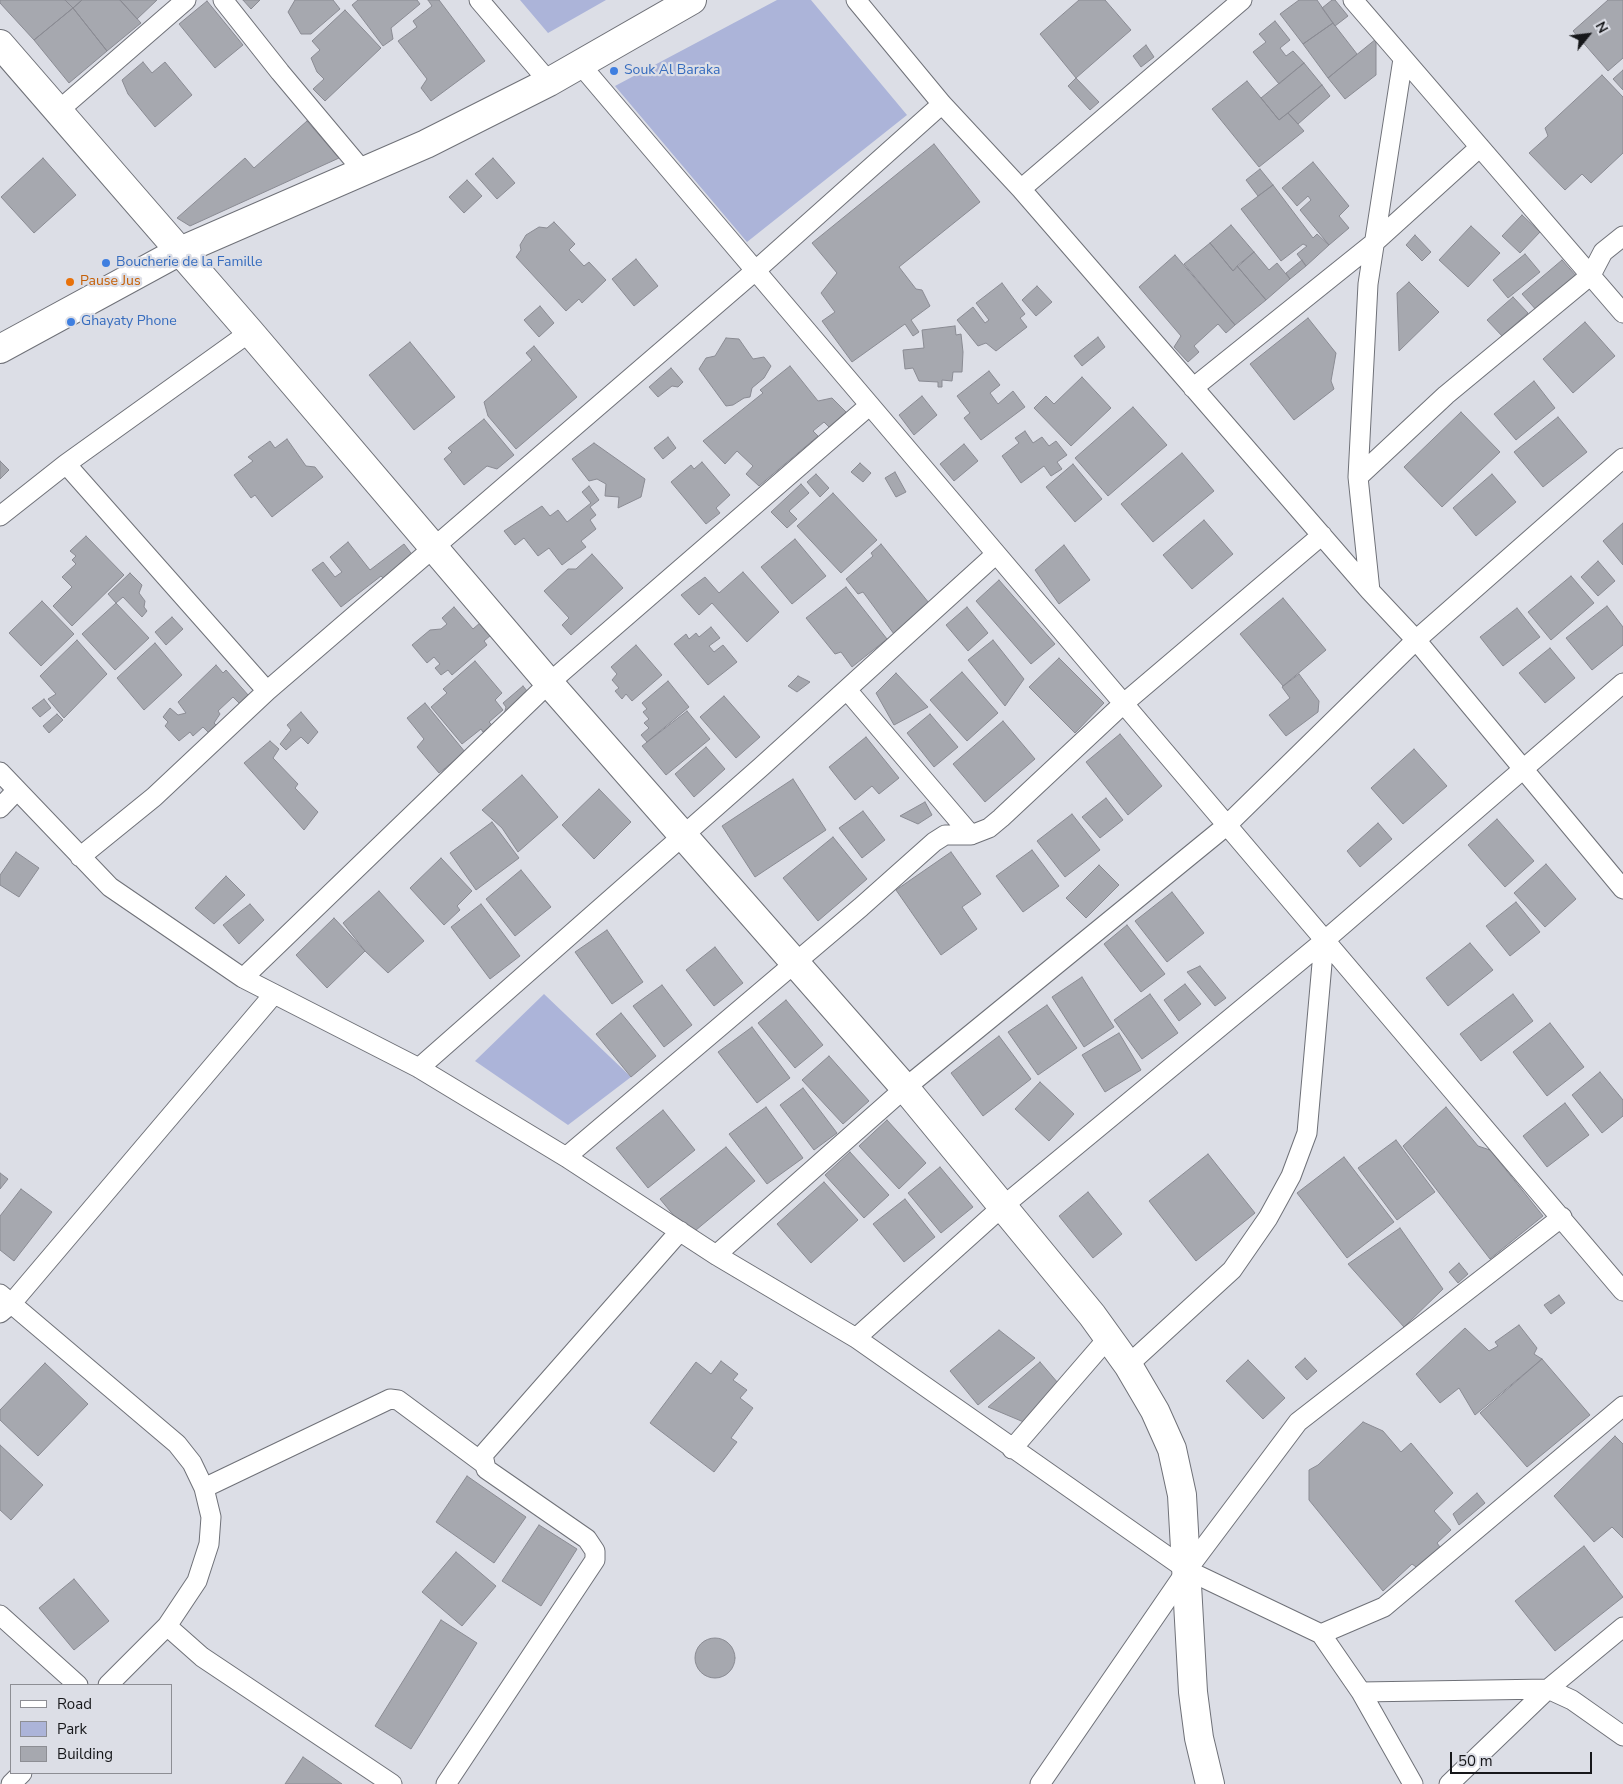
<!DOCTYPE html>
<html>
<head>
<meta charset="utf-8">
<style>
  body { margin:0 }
  #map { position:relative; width:1623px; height:1784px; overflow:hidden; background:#dcdee6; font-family:"Nunito Sans",sans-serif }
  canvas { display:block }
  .legend { position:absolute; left:10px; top:1684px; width:162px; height:90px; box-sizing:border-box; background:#dcdee6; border:1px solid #8d8e94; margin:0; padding:6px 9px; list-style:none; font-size:15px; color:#16171a }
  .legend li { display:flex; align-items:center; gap:10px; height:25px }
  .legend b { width:25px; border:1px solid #8d8e94 }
  .north { position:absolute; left:1563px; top:10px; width:50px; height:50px; -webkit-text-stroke:4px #dcdee6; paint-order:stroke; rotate:61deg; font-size:14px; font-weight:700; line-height:20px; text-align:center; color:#16171a }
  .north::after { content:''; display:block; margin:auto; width:18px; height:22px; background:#16171a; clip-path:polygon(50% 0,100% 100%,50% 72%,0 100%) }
  .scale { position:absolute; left:1450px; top:1752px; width:142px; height:22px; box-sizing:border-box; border:2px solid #16171a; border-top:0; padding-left:6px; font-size:15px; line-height:18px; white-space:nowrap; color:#16171a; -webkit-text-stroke:4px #dcdee6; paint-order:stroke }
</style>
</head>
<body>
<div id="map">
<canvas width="1623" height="1784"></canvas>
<ul class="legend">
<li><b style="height:6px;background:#fff"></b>Road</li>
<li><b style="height:14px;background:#acb4d9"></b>Park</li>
<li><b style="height:14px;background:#a6a8af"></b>Building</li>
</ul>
<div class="north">N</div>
<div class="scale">50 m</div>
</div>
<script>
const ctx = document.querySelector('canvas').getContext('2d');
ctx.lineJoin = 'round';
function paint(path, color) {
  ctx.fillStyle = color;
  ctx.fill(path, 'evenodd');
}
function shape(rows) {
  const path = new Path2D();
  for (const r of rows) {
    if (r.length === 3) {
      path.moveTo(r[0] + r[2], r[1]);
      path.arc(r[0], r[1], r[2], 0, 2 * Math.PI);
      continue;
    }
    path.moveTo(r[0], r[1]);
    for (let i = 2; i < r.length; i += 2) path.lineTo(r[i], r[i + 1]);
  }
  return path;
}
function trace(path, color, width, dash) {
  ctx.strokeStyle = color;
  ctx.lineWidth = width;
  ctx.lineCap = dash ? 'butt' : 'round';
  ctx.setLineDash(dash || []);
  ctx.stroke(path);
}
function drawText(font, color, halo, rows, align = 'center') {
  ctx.font = font + ' "Nunito Sans",sans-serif';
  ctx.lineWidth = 4.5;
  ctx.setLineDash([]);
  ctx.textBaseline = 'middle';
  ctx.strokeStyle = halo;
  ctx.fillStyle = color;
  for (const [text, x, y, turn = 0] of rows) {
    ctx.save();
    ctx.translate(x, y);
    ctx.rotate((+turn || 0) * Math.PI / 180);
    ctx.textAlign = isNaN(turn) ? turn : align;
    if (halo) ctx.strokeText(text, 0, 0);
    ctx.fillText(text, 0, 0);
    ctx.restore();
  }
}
paint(shape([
  [520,0,606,0,548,33],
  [777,0,811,0,907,115,747,242,615,86],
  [544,994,631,1077,568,1125,475,1061]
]), '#acb4d9');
const building = shape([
  [0,0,65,0,73,8,34,40,0,3,0,0],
  [65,0,82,0,73,8,65,0],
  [82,0,120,0,141,23,107,51,73,8,82,0],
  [120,0,157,0,137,19,120,0],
  [243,0,260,0,251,9,243,0],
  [295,0,333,0,340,9,311,34,301,34,288,12,295,0],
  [358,0,417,0,420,4,391,28,393,39,383,46,352,5,358,0],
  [428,0,439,0,485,61,431,101,421,88,427,79,398,41,417,27,413,21,432,6,428,0],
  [1079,0,1105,0,1131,30,1076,78,1040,34,1079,0],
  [1299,0,1317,0,1333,23,1303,44,1280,14,1299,0],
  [1332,0,1335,0,1348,16,1335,26,1322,8,1332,0],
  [1608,0,1623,0,1623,58,1608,71,1573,31,1608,0],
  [207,1,243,45,215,68,179,24,207,1],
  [73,8,107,51,69,83,34,40,73,8],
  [345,10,381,48,325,101,313,89,324,79,317,72,311,58,320,50,312,41,345,10],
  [1275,21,1290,40,1280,48,1286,56,1293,51,1304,63,1279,84,1253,52,1266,42,1259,34,1275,21],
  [1333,23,1357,54,1328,78,1303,44,1333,23],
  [1376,39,1376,75,1345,99,1328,78,1376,39],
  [1146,45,1154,57,1141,67,1133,56,1146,45],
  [143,62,152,73,165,62,192,95,155,127,128,94,122,80,143,62],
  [1304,63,1322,85,1279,120,1261,98,1304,63],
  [1623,70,1623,90,1613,79,1623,70],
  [1602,75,1623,97,1623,153,1591,183,1582,174,1565,190,1529,153,1548,136,1545,128,1602,75],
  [1076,78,1099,102,1090,110,1068,86,1076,78],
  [1247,81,1279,120,1288,113,1304,131,1259,167,1212,109,1247,81],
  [1322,85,1330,96,1298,124,1288,113,1322,85],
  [307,121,339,158,190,226,177,218,245,158,254,168,307,121],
  [934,144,980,202,899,267,916,289,922,290,930,306,911,320,919,332,913,336,905,324,852,362,822,321,835,312,821,293,837,273,812,243,934,144],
  [43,158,76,195,34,233,1,197,43,158],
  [493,158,515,183,497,199,475,174,493,158],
  [1313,162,1349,206,1339,216,1349,228,1329,245,1300,210,1311,200,1308,196,1297,206,1282,188,1313,162],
  [1260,169,1273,185,1258,196,1246,180,1260,169],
  [467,180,482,196,464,213,449,197,467,180],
  [1273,185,1313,238,1317,234,1329,245,1306,266,1297,254,1307,246,1303,244,1281,261,1241,209,1273,185],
  [1522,215,1540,232,1520,253,1502,236,1522,215],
  [554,222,575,244,569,250,584,266,589,262,606,280,582,303,579,299,566,311,516,257,521,250,520,245,526,235,539,227,547,228,554,222],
  [1231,225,1254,252,1233,271,1210,243,1231,225],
  [1471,226,1500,253,1468,287,1439,260,1471,226],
  [1415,235,1431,252,1422,261,1406,245,1415,235],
  [1210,243,1233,271,1237,266,1266,300,1235,325,1184,264,1210,243],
  [1254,252,1269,270,1277,263,1290,279,1266,300,1237,266,1254,252],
  [1525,254,1540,272,1508,298,1493,280,1525,254],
  [1175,255,1235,325,1226,333,1218,324,1194,346,1199,352,1188,362,1174,347,1181,336,1139,287,1175,255],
  [636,259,658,286,634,306,612,279,636,259],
  [1302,260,1306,266,1290,279,1286,273,1302,260],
  [1562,260,1577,277,1538,312,1522,294,1562,260],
  [1409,282,1439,312,1399,351,1397,293,1409,282],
  [1002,283,1025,314,1020,318,1027,327,996,351,986,343,978,346,957,320,973,307,985,323,989,320,976,303,1002,283],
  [1037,286,1052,302,1036,316,1022,300,1037,286],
  [1513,297,1528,313,1502,336,1487,320,1513,297],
  [540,306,554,323,539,337,524,320,540,306],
  [1308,318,1336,353,1331,381,1334,389,1294,420,1250,364,1308,318],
  [1585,322,1615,356,1573,393,1543,359,1585,322],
  [955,326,956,335,961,334,963,352,962,372,953,372,952,381,942,380,942,387,938,387,938,382,919,381,913,368,905,369,903,350,924,348,922,330,955,326],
  [1098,337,1105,347,1082,366,1074,356,1098,337],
  [726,338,739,339,753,359,764,357,771,366,764,378,752,388,750,397,744,398,733,405,726,406,699,369,706,358,715,356,726,338],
  [410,342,455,397,414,430,369,375,410,342],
  [534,346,577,397,516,449,488,416,484,402,532,360,526,353,534,346],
  [790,366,818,401,832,398,846,412,829,427,824,422,813,431,818,436,759,486,746,474,753,466,737,451,725,464,703,441,763,393,760,390,790,366],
  [671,368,683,382,678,387,672,386,658,397,649,387,671,368],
  [989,371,1000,385,990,393,998,404,1013,391,1025,407,981,440,964,418,970,413,957,396,989,371],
  [1082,377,1111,408,1071,446,1034,408,1046,396,1054,404,1082,377],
  [1534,381,1555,408,1516,440,1494,414,1534,381],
  [922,396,937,415,914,435,899,415,922,396],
  [1133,407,1167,445,1108,496,1075,458,1133,407],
  [1461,412,1500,452,1442,507,1404,467,1461,412],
  [1558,417,1587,452,1543,487,1514,452,1558,417],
  [484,419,514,455,497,469,487,466,464,485,444,459,452,452,448,448,484,419],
  [1025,431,1033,443,1042,437,1049,446,1056,441,1067,455,1057,462,1062,469,1051,476,1044,466,1021,483,1002,456,1019,443,1015,438,1025,431],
  [668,437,676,448,663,459,654,448,668,437],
  [287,439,306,466,315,467,323,477,272,517,255,495,251,498,234,475,253,461,248,457,270,441,275,448,287,439],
  [594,443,645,479,641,497,618,508,619,497,605,496,606,484,597,479,589,481,572,459,594,443],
  [964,444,978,461,954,481,940,464,964,444],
  [1182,453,1214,491,1153,542,1121,504,1182,453],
  [0,461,9,470,0,479,0,461],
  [702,462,730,495,716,508,720,513,706,524,671,482,691,465,694,469,702,462],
  [860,463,871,473,863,482,851,472,860,463],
  [1073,464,1102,499,1075,522,1046,487,1073,464],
  [895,472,906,492,896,497,885,478,895,472],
  [816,474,829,488,820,497,807,482,816,474],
  [1492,474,1516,502,1476,536,1453,508,1492,474],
  [801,484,809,493,789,511,797,519,787,528,771,512,801,484],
  [589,486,599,500,590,507,596,515,590,520,596,529,581,541,586,547,562,565,549,548,538,556,524,538,515,545,504,531,542,506,550,516,558,510,567,522,591,503,582,492,589,486],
  [833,493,877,540,841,573,797,526,833,493],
  [1204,520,1233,554,1192,589,1163,555,1204,520],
  [1623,523,1623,565,1603,541,1623,523],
  [86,536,124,575,72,626,53,606,72,587,62,577,76,564,72,560,76,556,70,551,86,536],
  [795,539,826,576,792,604,761,567,795,539],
  [348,542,370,570,404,544,414,557,385,580,381,576,341,607,312,570,323,562,335,577,342,572,330,557,348,542],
  [881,544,929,603,894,634,863,592,858,594,846,579,873,556,871,553,881,544],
  [1064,545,1090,580,1059,604,1035,570,1064,545],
  [592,554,623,588,571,635,562,625,569,618,544,591,568,569,576,569,592,554],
  [1598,561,1615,581,1598,596,1581,577,1598,561],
  [743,572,779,612,747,642,712,603,699,615,681,595,705,577,719,593,743,572],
  [130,573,142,585,139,593,145,601,144,607,147,611,142,617,123,597,116,603,108,594,130,573],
  [1571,576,1594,603,1551,640,1528,612,1571,576],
  [999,580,1055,644,1031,664,976,601,999,580],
  [846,587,887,639,852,667,841,652,835,654,806,618,846,587],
  [1283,598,1326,650,1283,686,1240,634,1283,598],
  [42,601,74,634,41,666,9,633,42,601],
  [116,603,149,638,115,670,82,634,116,603],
  [1607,606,1623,627,1623,645,1592,670,1566,638,1607,606],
  [454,607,473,629,481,622,491,635,484,641,487,645,452,675,448,670,441,675,435,668,440,664,434,657,427,663,412,645,430,630,441,629,447,624,442,618,454,607],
  [967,607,988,633,968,651,946,625,967,607],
  [1517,608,1540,637,1503,666,1480,637,1517,608],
  [172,617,183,629,166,645,155,632,172,617],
  [711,627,720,638,709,646,714,652,723,645,737,662,708,685,674,644,686,634,689,639,696,633,699,637,711,627],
  [77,640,107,674,64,718,48,699,56,694,40,676,77,640],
  [993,640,1024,679,1005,706,968,660,993,640],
  [155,643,182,675,144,710,117,678,155,643],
  [636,645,662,675,632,701,626,694,622,699,615,691,619,688,612,680,617,674,611,667,636,645],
  [1550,648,1575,678,1545,703,1519,673,1550,648],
  [1059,658,1104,703,1075,733,1029,687,1059,658],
  [475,661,502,693,495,700,503,710,489,722,492,725,483,732,481,729,462,744,431,707,447,693,443,689,475,661],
  [216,665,223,673,226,670,249,696,240,704,233,697,218,711,220,714,214,723,217,726,210,734,203,727,193,736,190,732,179,741,165,726,168,722,163,717,170,708,178,715,186,713,178,702,216,665],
  [962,672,998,713,967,741,930,700,962,672],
  [896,673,928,707,894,725,876,693,896,673],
  [1299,674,1319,701,1318,712,1286,736,1269,715,1290,698,1282,687,1299,674],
  [798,676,810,682,797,692,788,686,798,676],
  [668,681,689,707,647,742,641,735,649,728,644,723,649,719,643,712,647,709,642,703,668,681],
  [523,686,531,696,504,715,506,707,503,703,523,686],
  [724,696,760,737,736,758,700,717,724,696],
  [44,699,51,708,40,717,32,708,44,699],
  [425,703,465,752,439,773,417,747,424,739,407,718,425,703],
  [687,711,710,739,666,775,642,746,687,711],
  [301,712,318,732,308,744,301,737,286,750,280,744,291,730,287,725,301,712],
  [57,714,63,720,49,733,43,726,57,714],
  [930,714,958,747,934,767,907,733,930,714],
  [1003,721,1035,759,985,802,953,764,1003,721],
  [1120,734,1162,786,1128,815,1086,762,1120,734],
  [866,737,899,778,879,794,872,786,855,800,829,767,866,737],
  [270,741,279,749,273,758,298,784,295,788,318,812,304,830,244,763,270,741],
  [706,747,725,769,694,797,675,774,706,747],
  [1414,749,1447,786,1403,824,1371,788,1414,749],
  [522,775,558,817,518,852,502,828,482,810,522,775],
  [793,779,826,830,755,877,722,826,793,779],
  [599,789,631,822,594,859,562,825,599,789],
  [1106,798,1123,820,1100,838,1082,817,1106,798],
  [925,802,932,815,918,824,900,816,925,802],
  [863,811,885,840,862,858,839,828,863,811],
  [1072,814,1100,850,1065,877,1037,841,1072,814],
  [1497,819,1534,861,1505,887,1468,845,1497,819],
  [492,822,519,858,476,890,450,853,492,822],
  [1378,823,1392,839,1360,867,1347,851,1378,823],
  [833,837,867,879,818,921,783,878,833,837],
  [1032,850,1059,886,1023,912,996,876,1032,850],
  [16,852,39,868,19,897,0,885,0,875,16,852],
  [951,852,981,894,962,907,977,929,941,955,896,890,951,852],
  [441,858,472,891,457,906,460,910,444,925,410,888,441,858],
  [1546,864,1576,899,1545,927,1514,893,1546,864],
  [1099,865,1119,885,1086,918,1066,898,1099,865],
  [521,870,551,907,515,936,486,899,521,870],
  [226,876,245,895,214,924,195,908,226,876],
  [379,891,424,941,388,973,365,951,343,923,379,891],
  [1172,892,1204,933,1167,962,1135,921,1172,892],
  [1516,902,1540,932,1510,956,1486,926,1516,902],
  [250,904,264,920,239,944,223,925,250,904],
  [481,904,520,956,490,979,451,927,481,904],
  [334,918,365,951,327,988,296,955,334,918],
  [1127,925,1165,974,1141,992,1104,944,1127,925],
  [607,930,643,982,612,1004,575,952,607,930],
  [1470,943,1493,970,1448,1006,1426,978,1470,943],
  [715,947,743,983,714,1006,686,970,715,947],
  [1200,966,1226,998,1215,1006,1187,972,1200,966],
  [1082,977,1114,1027,1084,1047,1052,997,1082,977],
  [1185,984,1201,1004,1179,1021,1164,1000,1185,984],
  [662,985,692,1025,664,1047,633,1006,662,985],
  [1150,994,1178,1033,1142,1059,1114,1020,1150,994],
  [1513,994,1533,1021,1481,1061,1460,1034,1513,994],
  [786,1000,823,1045,795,1068,758,1023,786,1000],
  [1047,1005,1077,1048,1038,1075,1008,1032,1047,1005],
  [621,1013,656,1056,631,1077,596,1034,621,1013],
  [1550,1023,1584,1067,1547,1096,1513,1052,1550,1023],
  [752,1027,790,1078,757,1103,718,1052,752,1027],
  [1119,1033,1141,1070,1105,1092,1082,1055,1119,1033],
  [999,1036,1031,1079,983,1116,951,1073,999,1036],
  [829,1056,869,1101,843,1124,802,1080,829,1056],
  [1600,1072,1623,1100,1623,1116,1602,1133,1572,1095,1600,1072],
  [1040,1082,1074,1114,1049,1141,1015,1109,1040,1082],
  [803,1088,837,1133,814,1150,780,1105,803,1088],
  [1565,1103,1589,1135,1547,1167,1523,1136,1565,1103],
  [766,1107,803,1158,767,1184,729,1134,766,1107],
  [1446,1107,1478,1146,1490,1150,1543,1216,1490,1259,1403,1146,1446,1107],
  [663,1110,695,1150,648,1188,616,1148,663,1110],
  [887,1120,926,1163,899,1189,859,1146,887,1120],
  [1396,1140,1435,1192,1397,1220,1358,1168,1396,1140],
  [726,1147,755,1181,690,1235,660,1199,726,1147],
  [850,1152,889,1195,864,1218,825,1175,850,1152],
  [1208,1154,1255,1213,1196,1261,1149,1201,1208,1154],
  [1344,1157,1394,1222,1347,1258,1297,1193,1344,1157],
  [940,1167,973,1207,941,1233,908,1193,940,1167],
  [0,1173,8,1179,0,1189,0,1173],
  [824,1182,858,1220,811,1263,777,1224,824,1182],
  [21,1189,52,1212,14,1261,0,1250,0,1216,21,1189],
  [1088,1192,1122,1234,1093,1258,1059,1216,1088,1192],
  [905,1199,935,1237,904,1262,873,1224,905,1199],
  [1400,1228,1443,1289,1404,1327,1348,1264,1400,1228],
  [1459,1263,1468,1274,1458,1283,1449,1272,1459,1263],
  [1559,1295,1565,1303,1551,1314,1544,1305,1559,1295],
  [1519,1325,1537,1348,1534,1354,1542,1359,1475,1415,1459,1388,1440,1403,1416,1374,1465,1328,1489,1351,1498,1346,1495,1342,1519,1325],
  [999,1330,1035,1358,978,1405,950,1371,999,1330],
  [1305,1358,1317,1371,1307,1380,1295,1367,1305,1358],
  [1542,1359,1590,1415,1527,1467,1480,1413,1542,1359],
  [1248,1360,1285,1398,1263,1419,1226,1381,1248,1360],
  [721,1361,738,1374,733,1380,747,1390,740,1398,753,1408,731,1438,737,1442,714,1472,650,1423,696,1362,711,1374,721,1361],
  [1040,1362,1064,1390,1026,1423,988,1407,1040,1362],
  [45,1363,88,1404,38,1456,0,1420,0,1410,45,1363],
  [1363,1422,1383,1431,1401,1452,1411,1443,1453,1493,1434,1511,1451,1530,1437,1543,1445,1554,1419,1569,1412,1564,1383,1591,1309,1500,1309,1470,1318,1465,1363,1422],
  [1615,1436,1623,1444,1623,1538,1612,1527,1594,1542,1554,1496,1615,1436],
  [0,1445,43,1485,11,1520,0,1510,0,1445],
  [467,1476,526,1517,494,1563,436,1522,467,1476],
  [1477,1493,1485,1503,1459,1525,1453,1514,1477,1493],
  [539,1525,577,1549,541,1606,502,1581,539,1525],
  [1584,1546,1623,1597,1555,1651,1515,1601,1584,1546],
  [456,1552,496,1586,462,1626,422,1592,456,1552],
  [74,1579,109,1621,74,1650,39,1608,74,1579],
  [441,1620,477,1643,411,1749,375,1726,441,1620],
  [715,1658,20],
  [303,1757,342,1784,285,1784,303,1757]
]);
paint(building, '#a6a8af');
trace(building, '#8a8b93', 1);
const street = shape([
  [223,0,280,72,363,171],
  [479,0,549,82],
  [856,0,942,104,1021,189,1370,591,1416,640,1623,889],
  [1353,0,1623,313],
  [579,63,1623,1291],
  [58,111,186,0],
  [1021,189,1242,0],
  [1193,388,1375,242,1480,147],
  [66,464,267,691],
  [1358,477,1446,395,1591,275,1603,252,1623,236],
  [0,516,66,464,250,332],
  [1370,591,1358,477,1368,284,1403,59],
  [847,690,971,835],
  [0,772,110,887,243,978,419,1068,566,1157,716,1255,856,1338,1187,1570,1321,1634,1361,1692,1413,1784],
  [0,808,17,790],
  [80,857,154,797,267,691,755,271,942,104],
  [243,978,549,683,870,405],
  [419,1068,761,767,996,554],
  [566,1157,861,907,934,842,945,835,971,835,989,828,1001,818,1123,704,1322,535],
  [716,1255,905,1088,1226,826,1416,640,1623,458],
  [0,1294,177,1444,192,1463,204,1488,211,1517,209,1544,197,1581,167,1626,108,1685],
  [0,1313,11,1304,274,994],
  [856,1338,1002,1207,1324,941,1623,683],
  [1128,1365,1232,1270,1268,1218,1291,1176,1307,1133,1324,941],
  [1012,1449,1108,1338],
  [204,1488,390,1399,398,1400,483,1463],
  [0,1615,78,1685],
  [167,1626,202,1657,392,1784],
  [1321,1634,1384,1607,1623,1406],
  [1361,1692,1548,1689,1572,1700,1623,1736],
  [11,1784,22,1773],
  [446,1784,595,1560,595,1551,587,1539,486,1469,483,1455,680,1231],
  [1040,1784,1187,1570,1298,1422,1562,1217],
  [1449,1784,1548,1689,1623,1627]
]);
const secondary = shape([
  [0,44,250,332,549,683,905,1088,1092,1315,1128,1365,1155,1411,1172,1449,1182,1495,1193,1692,1199,1738,1210,1784],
  [0,349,180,251,426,144,549,82,692,0]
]);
trace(street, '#6f7178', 21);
trace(secondary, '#6f7178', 30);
trace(street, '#fff', 19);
trace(secondary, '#fff', 28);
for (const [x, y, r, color] of [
  [614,71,5,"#3f7fe0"],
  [106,263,5,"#3f7fe0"],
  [70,282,5,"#e8710a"],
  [71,322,5,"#3f7fe0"]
]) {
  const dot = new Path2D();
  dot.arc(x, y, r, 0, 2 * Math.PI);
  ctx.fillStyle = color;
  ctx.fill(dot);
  trace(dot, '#dcdee6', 2);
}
drawText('14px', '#366cbe', '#dcdee6', [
  ["Souk Al Baraka",624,71],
  ["Boucherie de la Famille",116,263],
  ["Ghayaty Phone",81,322]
], 'left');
drawText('14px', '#c56008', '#dcdee6', [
  ["Pause Jus",80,282]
], 'left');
</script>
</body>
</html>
